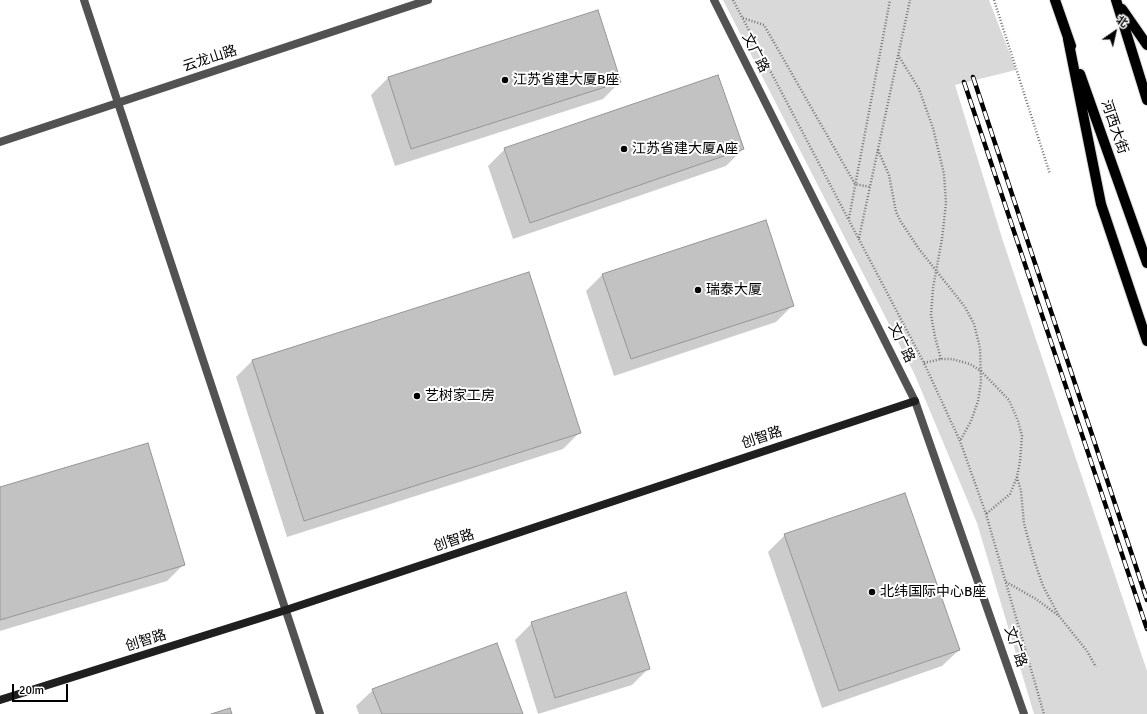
<!DOCTYPE html>
<html>
<head>
<meta charset="utf-8">
<style>
  body { margin:0 }
  #map { position:relative; width:1147px; height:714px; overflow:hidden; background:#fff; font-family:Signika,"Noto Sans SC",sans-serif }
  canvas { display:block }
  .north { position:absolute; left:1095px; top:12px; width:40px; height:40px; -webkit-text-stroke:3px #fff; paint-order:stroke; rotate:34deg; font-size:11px; font-weight:700; line-height:16px; text-align:center; color:#000 }
  .north::after { content:''; display:block; margin:auto; width:14px; height:18px; background:#000; clip-path:polygon(50% 0,100% 100%,50% 72%,0 100%) }
  .scale { position:absolute; left:12px; top:684px; width:56px; height:18px; box-sizing:border-box; border:2px solid #000; border-top:0; padding-left:5px; font-size:12px; line-height:14px; white-space:nowrap; color:#000; -webkit-text-stroke:3px #fff; paint-order:stroke }
</style>
</head>
<body>
<div id="map">
<canvas width="1147" height="714"></canvas>
<div class="north">北</div>
<div class="scale">20 m</div>
</div>
<script>
const ctx = document.querySelector('canvas').getContext('2d');
ctx.lineJoin = 'round';
function paint(path, color) {
  ctx.fillStyle = color;
  ctx.fill(path, 'evenodd');
}
function shape(rows) {
  const path = new Path2D();
  for (const r of rows) {
    path.moveTo(r[0], r[1]);
    for (let i = 2; i < r.length; i += 2) path.lineTo(r[i], r[i + 1]);
  }
  return path;
}
function trace(path, color, width, dash) {
  ctx.strokeStyle = color;
  ctx.lineWidth = width;
  ctx.lineCap = dash ? 'butt' : 'round';
  ctx.setLineDash(dash || []);
  ctx.stroke(path);
}
function drawText(font, color, halo, rows, align = 'center') {
  ctx.font = font + ' Signika,"Noto Sans SC",sans-serif';
  ctx.lineWidth = 4;
  ctx.setLineDash([]);
  ctx.textBaseline = 'middle';
  ctx.strokeStyle = halo;
  ctx.fillStyle = color;
  for (const [text, x, y, turn = 0] of rows) {
    ctx.save();
    ctx.translate(x, y);
    ctx.rotate((+turn || 0) * Math.PI / 180);
    ctx.textAlign = isNaN(turn) ? turn : align;
    if (halo) ctx.strokeText(text, 0, 0);
    ctx.fillText(text, 0, 0);
    ctx.restore();
  }
}
paint(shape([
  [723,0,989,0,1016,70,955,85,1002,238,1147,671,1147,714,1034,714,977,523,914,373]
]), '#d9d9d9');
paint(shape([
  [388,78,620,82,603,99,395,166,371,95],
  [505,149,743,149,726,166,513,239,488,166],
  [603,274,793,305,776,322,614,376,586,291],
  [253,360,580,432,563,449,287,537,236,377],
  [0,488,184,564,167,581,0,631],
  [785,535,959,650,942,666,822,708,768,552],
  [532,623,649,668,632,685,538,714,515,640],
  [373,690,522,714,359,714,356,706]
]), '#0003');
const building = shape([
  [598,10,621,82,411,149,388,77,598,10],
  [718,75,744,149,530,223,504,148,718,75],
  [766,220,794,306,631,359,602,274,766,220],
  [529,272,581,433,304,521,252,360,529,272],
  [148,443,185,565,0,620,0,487,148,443],
  [905,493,960,650,839,691,784,534,905,493],
  [626,592,650,669,555,698,531,622,626,592],
  [497,643,523,714,382,714,372,689,497,643],
  [230,708,232,714,211,714,230,708]
]);
paint(building, '#c2c2c2');
trace(building, '#969696', 1);
const primary = shape([
  [1055,0,1071,46],
  [1116,0,1147,100],
  [1122,9,1147,45],
  [1068,39,1101,204,1147,341],
  [1080,74,1147,263]
]);
trace(primary, '#dbdbdb', 12);
trace(shape([
  [733,0,924,363,960,441,986,514,1044,714],
  [994,0,1050,174],
  [743,18,764,25,855,184,870,187],
  [898,55,919,89,933,128,944,174,946,203,942,239,933,288,931,315,935,337,941,359],
  [878,150,889,175,896,212,901,222,919,249,965,307,974,324,980,348,981,382,978,401,971,421,960,441],
  [849,218,890,0],
  [859,238,910,0],
  [924,363,941,359,952,359,970,364,981,371,1009,400,1018,421,1022,436,1020,461,1017,477,1010,494,986,514],
  [1017,477,1021,491,1024,524,1035,563,1043,586,1059,616],
  [1006,582,1036,599,1059,616,1087,651,1096,667]
]), '#747474', 2.5, [1, 2]);
trace(shape([
  [84,0,320,714],
  [714,0,915,401,1024,714],
  [0,142,428,0]
]), '#525252', 8);
trace(shape([
  [0,700,286,610,915,401]
]), '#1f1f1f', 8);
trace(primary, '#000', 10);
const rail = shape([
  [973,77,1147,600],
  [964,82,1147,629]
]);
trace(rail, '#000', 4.5);
trace(rail, '#fff', 3, [9]);
for (const [x, y, r, color] of [
  [505,80,4,"#000"],
  [624,149,4,"#000"],
  [698,290,4,"#000"],
  [417,396,4,"#000"],
  [872,592,4,"#000"]
]) {
  const dot = new Path2D();
  dot.arc(x, y, r, 0, 2 * Math.PI);
  ctx.fillStyle = color;
  ctx.fill(dot);
  trace(dot, '#fff', 1.5);
}
drawText('14px', '#000', '#fff', [
  ["文广路",755,53,63],
  ["云龙山路",210,59,-18],
  ["河西大街",1114,127,71],
  ["文广路",901,343,64],
  ["创智路",762,438,-18],
  ["创智路",454,541,-18],
  ["创智路",146,641,-17],
  ["文广路",1015,647,71]
]);
drawText('14px', '#000', '#fff', [
  ["江苏省建大厦B座",513,80],
  ["江苏省建大厦A座",632,149],
  ["瑞泰大厦",706,290],
  ["艺树家工房",425,396],
  ["北纬国际中心B座",880,592]
], 'left');
</script>
</body>
</html>
